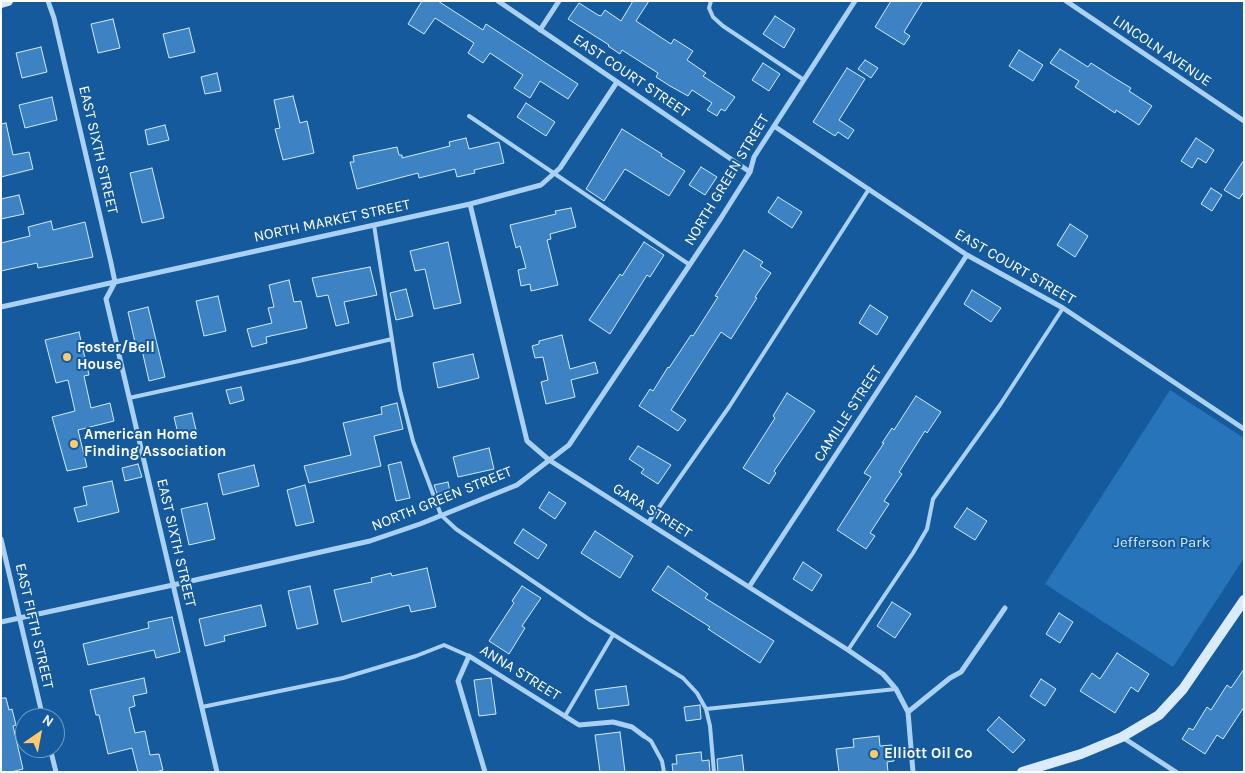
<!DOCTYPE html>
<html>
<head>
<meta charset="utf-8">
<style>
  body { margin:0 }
  #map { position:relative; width:1245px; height:773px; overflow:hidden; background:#145a9c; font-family:Karla,sans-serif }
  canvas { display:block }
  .frame { position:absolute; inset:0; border:2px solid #fff; pointer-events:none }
  .north { position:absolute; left:15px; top:708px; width:50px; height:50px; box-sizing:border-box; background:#145a9c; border:1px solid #729cc4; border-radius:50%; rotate:33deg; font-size:14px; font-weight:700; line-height:20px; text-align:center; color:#fff }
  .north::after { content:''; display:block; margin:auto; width:18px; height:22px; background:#ffca6c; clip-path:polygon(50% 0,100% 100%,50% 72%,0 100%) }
</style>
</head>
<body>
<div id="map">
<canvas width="1245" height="773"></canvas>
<div class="frame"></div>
<div class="north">N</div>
</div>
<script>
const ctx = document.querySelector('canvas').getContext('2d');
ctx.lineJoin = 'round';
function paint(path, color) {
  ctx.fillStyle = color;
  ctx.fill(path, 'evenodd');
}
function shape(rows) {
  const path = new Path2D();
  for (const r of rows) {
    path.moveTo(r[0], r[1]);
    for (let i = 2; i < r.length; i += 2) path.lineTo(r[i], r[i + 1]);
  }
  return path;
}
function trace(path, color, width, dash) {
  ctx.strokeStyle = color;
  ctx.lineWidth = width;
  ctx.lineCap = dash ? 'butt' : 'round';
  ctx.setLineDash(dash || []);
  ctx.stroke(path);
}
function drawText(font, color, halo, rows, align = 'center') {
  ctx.font = font + ' Karla,sans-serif';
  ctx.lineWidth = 4;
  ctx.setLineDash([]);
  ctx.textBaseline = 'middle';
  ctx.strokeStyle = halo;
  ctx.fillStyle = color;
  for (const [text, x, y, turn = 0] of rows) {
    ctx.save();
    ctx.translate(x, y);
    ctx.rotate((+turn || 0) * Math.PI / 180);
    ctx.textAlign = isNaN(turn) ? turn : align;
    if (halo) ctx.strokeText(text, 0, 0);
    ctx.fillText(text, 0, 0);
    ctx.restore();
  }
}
paint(shape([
  [1170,390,1244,438,1244,558,1173,667,1045,584]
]), '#2774ba');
const building = shape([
  [422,1,438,1,483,30,486,24,578,84,568,99,540,81,530,98,514,88,523,75,490,53,483,63,468,53,474,43,435,18,424,34,408,24,422,1],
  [633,1,649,1,636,21,671,44,674,39,693,51,687,60,706,73,703,76,735,97,725,111,721,109,717,116,707,110,712,103,692,90,688,96,670,86,656,77,658,73,622,50,620,54,608,46,609,45,568,19,579,3,598,15,601,16,605,10,621,21,633,1],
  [891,1,923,1,904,32,910,36,904,45,875,27,891,1],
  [775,16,795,29,784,48,763,34,775,16],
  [113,19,120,48,98,53,91,24,113,19],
  [189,28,195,52,169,58,163,34,189,28],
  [41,47,47,72,22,78,16,53,41,47],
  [1060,49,1088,67,1091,63,1116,79,1131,88,1129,91,1152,106,1139,125,1116,110,1115,113,1075,87,1079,81,1050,63,1060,49],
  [1019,50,1043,65,1033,81,1009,66,1019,50],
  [865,60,878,68,871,78,858,69,865,60],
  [763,63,780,74,769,91,752,80,763,63],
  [847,68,865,79,839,120,854,130,848,139,838,132,835,136,813,122,847,68],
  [217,73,221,91,205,94,201,77,217,73],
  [293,96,300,123,307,121,314,153,283,160,275,129,280,128,274,100,293,96],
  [52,97,57,120,25,128,19,105,52,97],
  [526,103,555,122,546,136,517,117,526,103],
  [6,123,13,155,29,152,33,169,1,177,1,124,6,123],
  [165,125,169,140,148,145,145,130,165,125],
  [622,129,662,154,661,156,685,171,669,196,625,169,604,201,586,189,622,129],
  [466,138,469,149,499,142,504,163,474,170,475,173,457,177,455,169,419,178,418,173,357,189,350,162,354,162,353,156,397,147,399,155,402,155,402,158,450,146,449,142,466,138],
  [1196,138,1214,150,1206,163,1198,158,1192,168,1181,161,1196,138],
  [1244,160,1244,192,1239,199,1224,190,1244,160],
  [701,167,717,177,705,195,689,185,701,167],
  [152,168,164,218,142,223,130,173,152,168],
  [1211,188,1222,195,1212,211,1201,204,1211,188],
  [19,195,24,214,1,219,1,199,19,195],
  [778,197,802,212,792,228,768,212,778,197],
  [571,208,576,227,550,234,551,239,547,240,558,285,531,291,530,284,521,286,518,270,526,268,520,246,516,248,510,225,556,214,555,211,571,208],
  [51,221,53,230,85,222,93,257,38,268,37,263,1,271,1,243,30,236,28,227,51,221],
  [1070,224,1088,236,1075,257,1057,245,1070,224],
  [448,242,461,303,434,309,425,269,415,271,410,251,448,242],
  [644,242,664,255,650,277,647,275,610,334,589,320,620,274,622,276,644,242],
  [744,250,763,262,760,266,771,273,755,297,757,298,731,339,721,332,671,410,686,420,678,431,639,406,650,389,653,391,668,367,669,368,691,335,693,336,718,297,715,296,744,250],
  [370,267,377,295,344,302,349,323,336,326,328,295,317,297,312,278,370,267],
  [289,280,294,302,301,301,307,328,266,337,267,343,252,347,247,329,272,323,268,308,274,307,269,285,289,280],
  [406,289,413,316,396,320,390,293,406,289],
  [972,290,1001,308,991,322,964,304,972,290],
  [218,296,226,331,204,336,196,301,218,296],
  [870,305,888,317,877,335,859,323,870,305],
  [148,307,165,377,149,381,142,350,137,351,128,312,148,307],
  [79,332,89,375,84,376,91,408,110,403,114,421,78,430,87,467,67,471,52,417,75,411,68,380,56,383,45,340,79,332],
  [562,335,570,369,595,362,598,373,571,380,575,397,546,404,541,382,548,380,543,357,535,358,532,346,539,344,539,341,562,335],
  [473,354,479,378,438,388,433,363,473,354],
  [241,387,244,400,230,404,226,390,241,387],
  [787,393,815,411,774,471,776,473,769,484,743,468,775,418,773,416,787,393],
  [916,396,941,412,927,433,925,431,899,472,902,474,884,501,889,504,870,533,875,536,866,549,837,530,871,477,864,473,884,443,882,443,892,428,894,430,916,396],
  [397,403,403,429,374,436,381,466,309,483,304,466,351,455,343,423,382,414,381,407,397,403],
  [192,413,197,434,179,438,174,417,192,413],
  [638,446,671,465,658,484,641,473,644,469,629,459,638,446],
  [489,448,494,469,458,477,453,457,489,448],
  [401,462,410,498,396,501,388,465,401,462],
  [138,464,142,477,125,481,122,468,138,464],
  [254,465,259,486,223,495,218,474,254,465],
  [112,481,119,512,78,522,74,508,87,505,83,487,112,481],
  [448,482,451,496,439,499,434,485,448,482],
  [305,485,314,522,296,526,287,490,305,485],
  [549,492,566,503,555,519,539,508,549,492],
  [207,503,215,539,189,545,181,509,207,503],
  [967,508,987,521,975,540,954,527,967,508],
  [523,529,547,545,538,559,514,543,523,529],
  [595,531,633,556,620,578,581,553,595,531],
  [803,562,822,575,812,591,793,579,803,562],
  [668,566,708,594,705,598,774,641,760,663,708,629,710,627,652,590,668,566],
  [427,568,436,607,411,612,409,605,342,622,334,590,372,582,371,578,391,573,392,576,427,568],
  [310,586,318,624,297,629,288,591,310,586],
  [522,586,541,598,522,626,525,628,509,654,489,641,514,603,512,601,522,586],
  [892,602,911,614,895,638,877,626,892,602],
  [261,605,266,626,224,636,225,641,205,646,199,619,261,605],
  [1059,613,1073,622,1060,643,1046,634,1059,613],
  [172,617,180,652,156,658,154,650,88,665,83,644,149,628,148,622,172,617],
  [1117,653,1149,674,1138,692,1131,687,1115,713,1080,691,1092,673,1100,679,1117,653],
  [1244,669,1244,707,1223,739,1217,735,1205,754,1182,739,1189,728,1193,730,1207,707,1211,710,1227,685,1231,688,1244,669],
  [144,678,147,693,133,696,135,706,129,708,135,733,145,731,150,755,159,754,163,770,156,772,138,772,132,748,108,754,99,715,96,715,90,690,144,678],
  [491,678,496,714,479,716,474,680,491,678],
  [1041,679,1056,689,1045,706,1030,696,1041,679],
  [626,686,629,705,598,709,595,690,626,686],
  [1,698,6,698,9,710,12,709,16,725,13,726,23,769,11,772,1,772,1,698],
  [700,705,701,719,686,721,684,707,700,705],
  [999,717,1025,740,1013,753,987,730,999,717],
  [620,732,625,772,600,772,595,735,620,732],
  [879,736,880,746,892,745,894,761,887,762,888,772,839,772,836,749,854,747,853,739,879,736],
  [701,752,702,761,709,760,710,772,673,772,672,764,677,764,676,755,701,752],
  [742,755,744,772,718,772,717,759,742,755]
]);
paint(building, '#3d83c3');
trace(building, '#d2e9fd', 1);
trace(shape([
  [711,1,709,8,713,17,723,26,804,80],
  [469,116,690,265],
  [374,225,400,390,413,441,441,515,456,529,590,620,683,678,697,693,706,709,710,726,714,772],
  [129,398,299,361,392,339],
  [648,523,729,407,869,189],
  [848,650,913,553,927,529,933,499,1000,405,1063,308],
  [202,707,343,678,416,656,444,645,469,656],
  [706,709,896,689],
  [565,716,613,635],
  [644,736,651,741,662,761,664,772]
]), '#aad1f3', 4);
trace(shape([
  [48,1,54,18,111,263,115,282,106,299,217,772],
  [498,1,750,172],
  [1066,1,1244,121],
  [540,30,559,1],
  [774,126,967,255,1063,308,1244,429],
  [470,204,527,441,549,460,848,650,883,674,896,689,908,712,913,772],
  [1,307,470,204,541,185,560,168,617,82],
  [1,539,43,718],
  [749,587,967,255],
  [1,622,173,585,370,541,420,524,517,485,569,445,721,218,750,172,754,157,855,1],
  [908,712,950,678,961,672,1005,608],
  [1122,737,1176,772],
  [50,748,56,772],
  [485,772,458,681,469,656,579,725,613,722,632,727,644,736]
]), '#aad1f3', 5);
trace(shape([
  [1,3,8,1],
  [1022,772,1081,754,1122,737,1159,715,1183,689,1244,600]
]), '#daebfd', 10);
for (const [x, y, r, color] of [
  [67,357,5,"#ffca6c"],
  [74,444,5,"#ffca6c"],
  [874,754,5,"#ffca6c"]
]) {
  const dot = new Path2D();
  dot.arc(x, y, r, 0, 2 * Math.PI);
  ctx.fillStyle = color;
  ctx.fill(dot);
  trace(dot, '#145a9c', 2);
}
drawText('15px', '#fff', '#145a9c', [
  ["LINCOLN AVENUE",1162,51,34],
  ["EAST COURT STREET",631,76,34],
  ["EAST SIXTH STREET",98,150,77],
  ["NORTH GREEN STREET",727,180,-59],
  ["NORTH MARKET STREET",332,221,-12],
  ["EAST COURT STREET",1015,267,30],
  ["CAMILLE STREET",848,414,-57],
  ["NORTH GREEN STREET",442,499,-22],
  ["GARA STREET",652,511,32],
  ["EAST SIXTH STREET",176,543,77],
  ["EAST FIFTH STREET",34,626,77],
  ["ANNA STREET",520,673,32]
]);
drawText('bold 15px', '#fff', '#145a9c', [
  ["Foster/Bell",77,348],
  ["House",77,365],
  ["American Home",84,435],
  ["Finding Association",84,452],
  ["Elliott Oil Co",884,754]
], 'left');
drawText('15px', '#d2e9fd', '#145a9c', [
  ["Jefferson Park",1162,543]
]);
</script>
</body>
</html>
